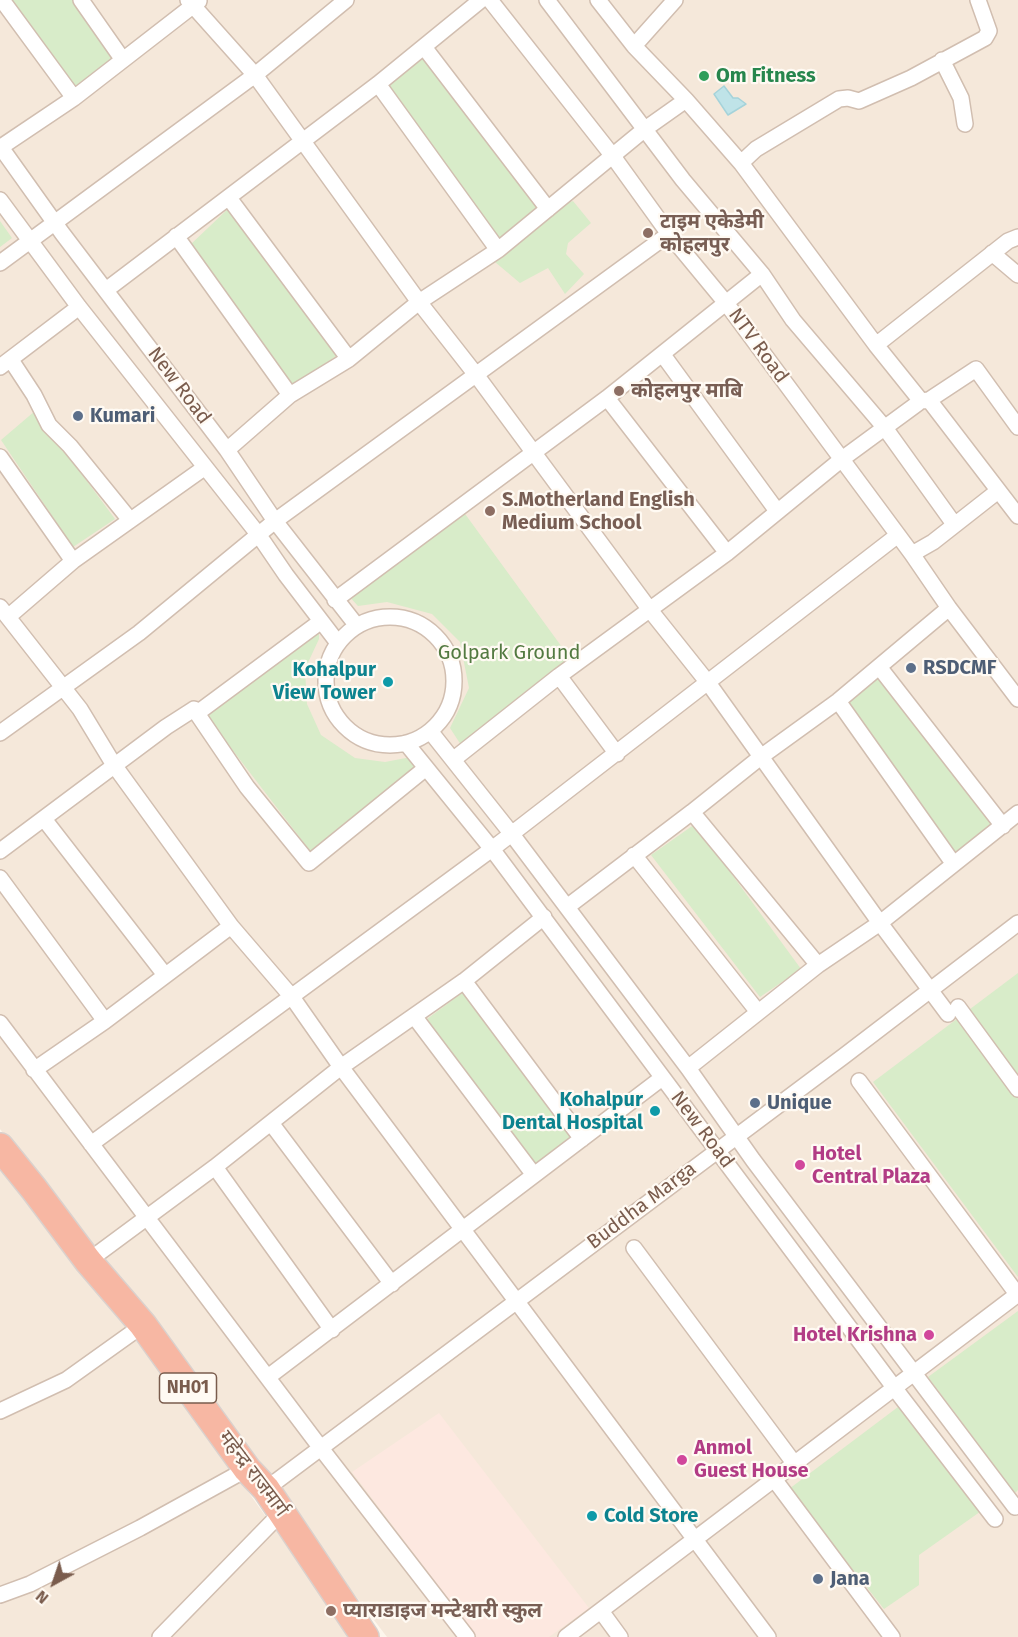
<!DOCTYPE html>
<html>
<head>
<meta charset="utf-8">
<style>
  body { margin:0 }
  #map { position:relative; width:1018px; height:1637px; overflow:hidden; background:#fdf6ec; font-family:"Fira Sans",sans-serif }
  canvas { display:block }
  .north { position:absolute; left:24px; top:1553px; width:60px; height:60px; -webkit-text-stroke:4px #fffaf3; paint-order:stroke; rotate:220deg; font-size:16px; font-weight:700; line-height:24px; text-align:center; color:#7a5c4d }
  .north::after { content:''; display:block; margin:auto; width:21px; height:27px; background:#7a5c4d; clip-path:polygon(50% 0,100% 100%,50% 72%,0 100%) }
</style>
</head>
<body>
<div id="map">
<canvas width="1018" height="1637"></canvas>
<div class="north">N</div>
</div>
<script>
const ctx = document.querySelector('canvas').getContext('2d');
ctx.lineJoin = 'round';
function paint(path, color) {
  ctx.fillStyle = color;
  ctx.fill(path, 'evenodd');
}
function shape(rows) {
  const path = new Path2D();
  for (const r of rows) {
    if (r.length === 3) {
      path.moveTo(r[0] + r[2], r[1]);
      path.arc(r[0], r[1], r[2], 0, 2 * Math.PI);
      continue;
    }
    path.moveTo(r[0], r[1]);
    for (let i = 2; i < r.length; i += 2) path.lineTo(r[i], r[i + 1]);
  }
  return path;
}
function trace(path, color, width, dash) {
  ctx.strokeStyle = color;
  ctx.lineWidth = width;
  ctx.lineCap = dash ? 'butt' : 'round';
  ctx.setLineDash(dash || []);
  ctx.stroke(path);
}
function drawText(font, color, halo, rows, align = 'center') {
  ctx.font = font + ' "Fira Sans","Noto Sans Devanagari",sans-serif';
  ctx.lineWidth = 4.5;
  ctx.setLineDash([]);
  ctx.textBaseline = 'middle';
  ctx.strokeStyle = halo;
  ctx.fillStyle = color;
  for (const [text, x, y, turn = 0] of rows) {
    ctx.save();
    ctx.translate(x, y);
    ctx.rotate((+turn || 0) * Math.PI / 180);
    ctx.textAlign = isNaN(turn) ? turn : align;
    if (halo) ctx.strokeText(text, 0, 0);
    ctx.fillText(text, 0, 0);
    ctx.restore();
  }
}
paint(shape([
  [0,0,1018,0,1018,1637,387,1637,82,1240,0,1129],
  [0,1162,206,1433,352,1637,0,1637]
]), '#f5e8da');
paint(shape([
  [439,1413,589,1608,549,1637,477,1637,352,1472]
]), '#fde8e0');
paint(shape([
  [2,0,81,0,123,60,74,98],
  [423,51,545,206,497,246,381,84],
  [573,201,591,223,568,243,566,254,584,274,565,294,548,268,520,283,495,262,508,244,556,207],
  [229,208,339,354,291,387,190,245],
  [0,221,12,238,0,247],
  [35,411,115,519,73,547,1,440],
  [460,507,575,665,463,748,450,728,469,688,460,642,432,614,387,602,358,606,348,595],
  [319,627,319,639,305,669,307,704,321,735,355,758,385,762,411,757,422,771,311,852,204,713],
  [879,676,996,827,955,855,846,704],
  [695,824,801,969,760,997,651,855],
  [1018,973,1018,1277,873,1082],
  [466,990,576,1139,535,1171,423,1022],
  [1018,1311,1018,1490,1015,1493,928,1377],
  [898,1407,931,1443,984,1509,919,1555,919,1585,884,1609,789,1489]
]), '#d8ecc9');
const water = shape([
  [724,86,733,98,738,98,746,104,728,115,714,94,724,86]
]);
paint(water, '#bfe3e8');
trace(water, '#a5d3da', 1.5);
const street = shape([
  [2,0,74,98],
  [81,0,123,60],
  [188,0,255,75,419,302,477,376,650,610,709,684,880,923,948,1014],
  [490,0,612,155,669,234,726,303,912,554,949,608,1018,699],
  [547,0,683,180,762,274,793,320,885,428,954,524],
  [598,0,634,46,686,100,741,163,876,345,921,401],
  [634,46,675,0],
  [424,47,548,209],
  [942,60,961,98,965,124],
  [378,84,498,250],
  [0,146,62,233,227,450,275,521,357,626],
  [1,147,74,98,199,1],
  [741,163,756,149,839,99,848,98,859,101,911,78,985,38,989,31,978,0],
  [229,198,349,359],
  [0,200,79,307,258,534,286,575,338,643],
  [176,236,290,395],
  [992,253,1018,275],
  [0,263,255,75,346,0],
  [106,290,378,84,481,0],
  [876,345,1008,241,1018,237],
  [663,355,777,511],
  [11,360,34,395,49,425,70,446,130,520],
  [0,367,79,307],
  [607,398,727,553],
  [929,400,1018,516],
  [227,450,290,395,349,359,419,302,498,250,645,129,686,100],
  [0,457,73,561],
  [912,554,933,542,998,491],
  [335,600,607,398,762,274],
  [0,607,80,709,114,765,231,926,292,997,341,1067,768,1637],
  [8,617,73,561,204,468],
  [390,681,64],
  [880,668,1003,826],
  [559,676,617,754],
  [838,701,953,863],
  [194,709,247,787,309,863,426,768],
  [430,731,511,833,688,1068,753,1160,1015,1507],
  [0,733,139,633,275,521,669,234],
  [406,743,492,849,902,1398,995,1519],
  [454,759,559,676,727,553,842,459,921,401,929,400,976,369,1018,427],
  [692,812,818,965],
  [44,819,165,975],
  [0,851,166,727,194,709,200,711,320,622],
  [634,855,758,1012],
  [0,878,105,1021],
  [567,907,692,812,762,756,838,701,949,608],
  [464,981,582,1139],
  [958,1007,1018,1089],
  [414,1016,534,1175],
  [0,1023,320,1447,467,1637],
  [688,1068,818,965,880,923,1018,813],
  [34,1070,105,1021,231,926],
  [859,1081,1017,1294],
  [271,1123,392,1284],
  [91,1144,492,849,898,535],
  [215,1167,332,1330],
  [634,1248,794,1463],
  [88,1261,215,1167,341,1067,464,981,544,917],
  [268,1377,662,1078],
  [0,1411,66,1380,143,1325],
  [774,1479,892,1637],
  [266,1489,844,1056,1018,923],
  [0,1595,30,1584,140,1528,247,1469],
  [601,1611,620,1637],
  [160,1637,282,1512],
  [566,1637,1018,1294]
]);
const highway = shape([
  [0,1147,34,1189,88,1261,143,1325,247,1469,266,1489,365,1637]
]);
trace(street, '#d1beb0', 18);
trace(highway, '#dad1cd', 30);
trace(street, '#fff', 15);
trace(highway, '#f7b7a3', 27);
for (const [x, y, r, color] of [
  [704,76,6,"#2e9e5b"],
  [648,233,6,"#8d6e63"],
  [619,391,6,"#8d6e63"],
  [78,416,6,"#5c6f8a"],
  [490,511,6,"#8d6e63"],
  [911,668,6,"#5c6f8a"],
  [388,682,6,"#0f9aa8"],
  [755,1103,6,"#5c6f8a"],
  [655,1111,6,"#0f9aa8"],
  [800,1165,6,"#d1479c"],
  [929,1335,6,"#d1479c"],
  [682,1460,6,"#d1479c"],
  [592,1516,6,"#0f9aa8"],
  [818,1579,6,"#5c6f8a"],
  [331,1611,6,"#8d6e63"]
]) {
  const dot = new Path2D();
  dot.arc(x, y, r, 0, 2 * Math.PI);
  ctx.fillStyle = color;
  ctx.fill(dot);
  trace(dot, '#fffaf3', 2);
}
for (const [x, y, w] of [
  [188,1388,57]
]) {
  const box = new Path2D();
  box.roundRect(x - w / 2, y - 15, w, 30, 4.5);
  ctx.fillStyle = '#fffaf3';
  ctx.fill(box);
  trace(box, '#7a5c4d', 1.5);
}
drawText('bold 18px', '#7a5c4d', null, [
  ["NH01",188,1388]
]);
drawText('bold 20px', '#27864d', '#fffaf3', [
  ["Om Fitness",716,76]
], 'left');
drawText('bold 20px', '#785e54', '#fffaf3', [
  ["टाइम एकेडेमी",660,222],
  ["कोहलपुर",660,245],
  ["कोहलपुर माबि",631,391],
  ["S.Motherland English",502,500],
  ["Medium School",502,523],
  ["प्याराडाइज मन्टेश्वारी स्कुल",343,1611]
], 'left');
drawText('20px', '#7a5c4d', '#fffaf3', [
  ["NTV Road",758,346,54],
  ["New Road",179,386,53],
  ["New Road",702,1130,53],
  ["Buddha Marga",642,1206,-37],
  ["महेन्द्र राजमार्ग",253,1474,53]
]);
drawText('bold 20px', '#4e5e75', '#fffaf3', [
  ["Kumari",90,416],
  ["RSDCMF",923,668],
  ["Unique",767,1103],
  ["Jana",830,1579]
], 'left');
drawText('20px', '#537a41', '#fffaf3', [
  ["Golpark Ground",509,653]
]);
drawText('bold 20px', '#0d838f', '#fffaf3', [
  ["Kohalpur",376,670],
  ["View Tower",376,693],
  ["Kohalpur",643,1100],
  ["Dental Hospital",643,1123],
  ["Cold Store",604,1516,"left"]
], 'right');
drawText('bold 20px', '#b23c85', '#fffaf3', [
  ["Hotel",812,1154],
  ["Central Plaza",812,1177],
  ["Hotel Krishna",917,1335,"right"],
  ["Anmol",694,1448],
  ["Guest House",694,1471]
], 'left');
</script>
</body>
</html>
